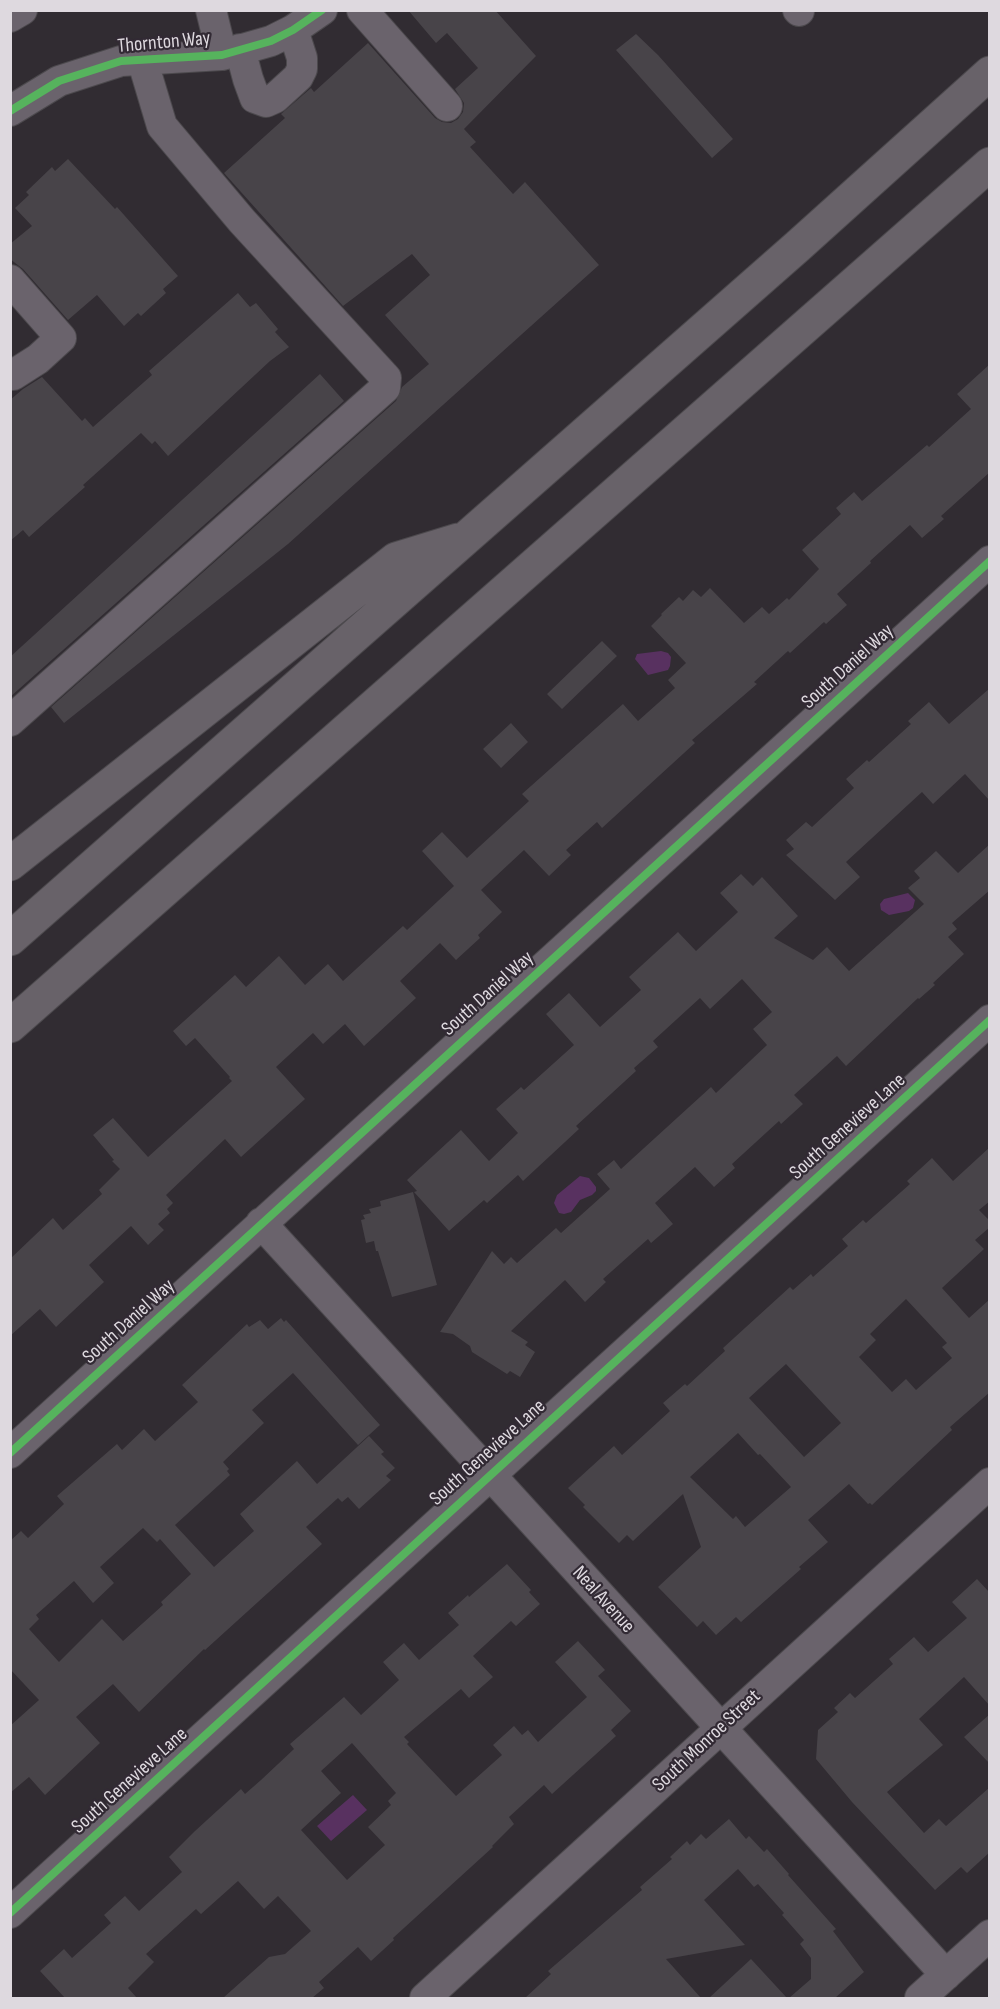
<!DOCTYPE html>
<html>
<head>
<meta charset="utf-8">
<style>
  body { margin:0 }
  #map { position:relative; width:1000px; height:2009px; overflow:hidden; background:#312c32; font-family:"Sofia Sans Condensed",sans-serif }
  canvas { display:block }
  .frame { position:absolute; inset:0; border:12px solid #ded9df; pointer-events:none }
</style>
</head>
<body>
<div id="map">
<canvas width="1000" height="2009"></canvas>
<div class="frame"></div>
</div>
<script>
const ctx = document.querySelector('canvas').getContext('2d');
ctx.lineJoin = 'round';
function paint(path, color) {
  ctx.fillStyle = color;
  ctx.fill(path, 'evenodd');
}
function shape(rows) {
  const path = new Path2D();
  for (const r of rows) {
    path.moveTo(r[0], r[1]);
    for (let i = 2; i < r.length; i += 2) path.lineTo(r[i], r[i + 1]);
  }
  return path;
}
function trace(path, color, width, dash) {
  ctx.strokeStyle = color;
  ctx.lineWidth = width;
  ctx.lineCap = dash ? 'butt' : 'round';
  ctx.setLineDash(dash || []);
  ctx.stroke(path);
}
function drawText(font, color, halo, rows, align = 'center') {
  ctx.font = font + ' "Sofia Sans Condensed",sans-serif';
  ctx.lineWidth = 4.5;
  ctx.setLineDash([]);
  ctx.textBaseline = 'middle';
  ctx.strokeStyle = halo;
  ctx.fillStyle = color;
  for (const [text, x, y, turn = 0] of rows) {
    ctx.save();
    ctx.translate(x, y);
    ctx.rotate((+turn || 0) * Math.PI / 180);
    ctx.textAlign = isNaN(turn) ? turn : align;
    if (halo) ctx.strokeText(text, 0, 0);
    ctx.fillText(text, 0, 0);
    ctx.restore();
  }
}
paint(shape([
  [661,651,668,653,671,657,670,666,668,670,648,675,635,659,637,654],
  [908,893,915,900,913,908,909,911,889,915,881,910,880,904,884,899],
  [580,1176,589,1178,596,1187,596,1191,592,1195,580,1200,571,1212,564,1214,559,1213,554,1203,557,1195],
  [353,1795,367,1810,331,1841,317,1826]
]), '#583160');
paint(shape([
  [408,10,495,10,536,56,464,129,476,142,470,147,513,194,525,182,599,265,288,544,64,723,51,707,396,401,402,387,429,364,385,315,430,275,412,254,343,306,224,173,285,118,281,114,311,88,314,92,368,43,435,118,442,122,451,123,458,119,463,112,464,103,455,89,478,68,447,33,436,43],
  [636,34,658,55,733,139,712,158,616,50],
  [68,159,115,209,117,207,178,276,163,289,166,293,141,316,138,313,124,326,97,295,68,320,23,269,10,259,10,244,32,226,15,208,29,195,26,192,52,167,55,171],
  [238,293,250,307,256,303,278,329,275,332,289,347,270,361,168,456,155,441,152,444,141,433,83,485,85,487,29,537,23,530,10,541,10,400,23,389,42,377,82,421,85,418,93,427,152,375,149,371],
  [990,364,990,472,941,516,944,519,922,538,910,525,870,561,871,563,837,594,847,605,826,624,824,622,790,653,788,651,754,682,757,684,692,740,695,743,602,828,597,822,566,850,571,855,549,876,524,850,481,890,502,912,478,935,480,938,456,960,440,943,400,981,416,998,364,1046,345,1024,323,1044,313,1033,276,1067,305,1099,241,1157,225,1139,166,1195,173,1203,167,1209,170,1213,158,1224,164,1230,148,1245,131,1226,89,1265,104,1282,56,1327,40,1309,10,1336,10,1259,53,1218,63,1230,102,1194,99,1190,120,1169,112,1161,114,1160,93,1135,113,1118,148,1157,232,1081,229,1078,230,1077,195,1038,186,1046,173,1031,235,975,246,987,279,956,305,985,328,964,343,981,403,926,407,930,454,886,422,851,442,832,467,858,529,801,522,794,623,704,638,721,675,688,668,680,686,663,651,626,662,615,661,614,679,597,683,601,693,590,701,597,710,588,744,623,762,607,769,614,787,598,789,600,819,569,802,550,841,514,836,508,854,492,862,501,927,445,929,447,971,409,957,394],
  [320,374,344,401,10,697,10,657],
  [602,641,617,656,562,709,547,694],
  [990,688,990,801,965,774,933,804,922,792,846,862,860,877,835,900,786,855,794,849,786,840,806,822,812,827,854,788,846,779,867,760,869,762,911,724,908,721,929,702,949,724],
  [511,723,528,742,501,768,483,749],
  [990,844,990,890,952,923,957,929,948,937,964,954,933,983,935,985,919,999,918,998,846,1066,837,1056,794,1095,803,1104,781,1124,779,1121,732,1164,735,1168,714,1187,695,1167,655,1203,673,1224,651,1243,648,1239,603,1279,606,1282,585,1302,565,1280,533,1310,511,1331,528,1342,525,1345,535,1352,520,1377,510,1371,507,1374,472,1352,470,1346,453,1334,440,1332,492,1251,504,1264,511,1257,517,1263,556,1228,561,1233,610,1189,597,1174,614,1160,621,1169,711,1087,716,1093,767,1045,753,1029,772,1012,742,979,710,1009,700,998,653,1041,658,1047,634,1068,636,1071,576,1126,579,1129,523,1181,518,1175,487,1203,484,1200,449,1231,414,1192,417,1191,407,1180,461,1130,489,1161,518,1133,496,1109,521,1087,524,1090,574,1045,546,1014,569,993,600,1027,641,990,629,977,678,932,696,951,738,912,720,893,741,874,753,886,762,877,798,916,774,938,813,960,827,947,849,971,924,904,908,888,920,878,914,871,936,851,958,873],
  [990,1147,990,1201,979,1210,990,1221,990,1227,975,1240,984,1249,942,1288,969,1318,990,1299,990,1392,950,1427,952,1430,872,1505,870,1503,868,1504,849,1484,808,1520,828,1542,799,1567,801,1569,741,1622,736,1617,716,1635,703,1621,697,1627,658,1587,701,1547,683,1494,633,1541,627,1535,619,1543,583,1507,585,1505,568,1488,614,1446,622,1455,670,1411,663,1403,685,1384,687,1386,725,1351,723,1348,790,1287,793,1290,811,1274,813,1277,848,1246,842,1239,863,1220,866,1223,910,1184,907,1181,932,1158,953,1181],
  [906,1299,947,1343,942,1347,952,1358,916,1390,906,1379,892,1392,859,1357,876,1340,870,1334],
  [786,1364,841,1423,804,1457,749,1398],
  [738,1433,758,1455,760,1454,791,1487,745,1527,736,1516,733,1519,690,1477],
  [413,1192,437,1285,392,1297,378,1251,376,1251,374,1241,366,1243,361,1220,365,1219,363,1215,371,1213,369,1209,381,1206,380,1201],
  [281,1318,284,1322,286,1320,380,1425,358,1445,293,1373,252,1410,264,1423,223,1462,229,1469,227,1471,230,1475,175,1525,214,1567,254,1531,240,1514,297,1461,317,1484,369,1436,384,1452,381,1454,395,1468,386,1476,391,1480,359,1509,348,1497,342,1502,338,1498,306,1527,322,1544,205,1650,204,1649,139,1712,113,1684,76,1717,100,1743,45,1795,29,1777,10,1793,10,1726,39,1700,10,1669,10,1541,21,1531,28,1538,64,1504,57,1496,117,1444,122,1450,144,1429,155,1441,198,1402,182,1385,247,1324,249,1327,260,1320,268,1329],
  [143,1528,157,1542,160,1539,191,1574,161,1602,163,1605,123,1641,102,1619,59,1662,29,1629,39,1619,36,1615,74,1581,93,1603,114,1583,100,1567],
  [507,1564,531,1590,529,1592,540,1604,516,1626,511,1621,473,1656,493,1677,469,1698,461,1689,404,1737,409,1742,407,1744,456,1796,502,1755,493,1745,514,1726,522,1735,528,1730,538,1742,587,1697,555,1662,578,1641,605,1670,598,1676,631,1711,611,1730,616,1736,552,1794,544,1785,509,1817,514,1824,492,1846,493,1847,393,1938,394,1940,371,1961,358,1947,319,1982,324,1988,312,1998,223,1998,269,1957,285,1954,311,1931,278,1896,264,1909,238,1881,201,1914,196,1909,146,1954,154,1962,128,1988,137,1998,65,1998,40,1971,64,1949,72,1958,111,1923,104,1915,125,1896,139,1911,182,1872,169,1857,195,1831,241,1789,245,1794,261,1780,294,1749,290,1744,344,1697,361,1715,399,1680,383,1662,404,1643,419,1660,459,1625,448,1613,468,1595,469,1597],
  [352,1743,396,1793,388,1801,391,1805,368,1827,385,1845,347,1880,301,1830,341,1793,321,1771],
  [977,1579,990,1593,990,1706,964,1677,919,1719,943,1745,887,1792,924,1833,939,1819,946,1826,990,1787,990,1852,967,1873,961,1867,935,1890,852,1802,816,1759,818,1730,838,1712,834,1708,850,1693,855,1698,893,1664,889,1659,914,1637,928,1652,967,1618,952,1602],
  [990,1714,990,1764,964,1737],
  [729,1819,746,1839,749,1836,764,1852,767,1849,789,1874,788,1875,836,1929,833,1931,864,1972,835,1998,789,1998,811,1979,811,1958,800,1944,804,1940,782,1915,784,1913,758,1884,754,1887,738,1869,704,1900,745,1945,666,1959,701,1998,525,1998,551,1974,548,1971,642,1890,640,1887,672,1859,670,1857,687,1841,690,1845,701,1834,706,1839],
  [751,1959,787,1998,709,1998]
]), '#484449');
const minor = shape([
  [211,10,222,55],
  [362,10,447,106],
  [798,10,799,11],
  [10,17,22,10],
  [240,49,248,79,255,98,266,102,275,98,298,77,302,69,302,58,293,30],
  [10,111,59,81,121,61,222,55,271,41,293,30,322,10],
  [10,280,61,338,38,359,13,375],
  [10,721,385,388,386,378,242,221,162,126,142,59],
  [261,1223,946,1975],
  [10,1453,990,561],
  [10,1913,990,1020],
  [425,1998,990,1483],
  [920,1998,990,1935]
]);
const highway = shape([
  [10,864,396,559,458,540],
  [10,939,798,246,990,73],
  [10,1026,990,164]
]);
trace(minor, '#4c494d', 32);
trace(highway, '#4c494d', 35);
trace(minor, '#6a636c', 30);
trace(highway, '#686269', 33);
trace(shape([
  [10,111,59,81,121,61,222,55,271,41,293,30,322,10],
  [10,1453,990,561],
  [10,1913,990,1020]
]), '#56b35d', 8);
drawText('20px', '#ded9df', '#322a34', [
  ["Thornton Way",164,43,-5],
  ["South Daniel Way",848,667,-42],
  ["South Daniel Way",488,994,-42],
  ["South Genevieve Lane",848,1127,-42],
  ["South Daniel Way",129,1322,-42],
  ["South Genevieve Lane",488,1453,-42],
  ["Neal Avenue",603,1600,48],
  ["South Monroe Street",707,1741,-43],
  ["South Genevieve Lane",130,1781,-42]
]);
</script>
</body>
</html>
